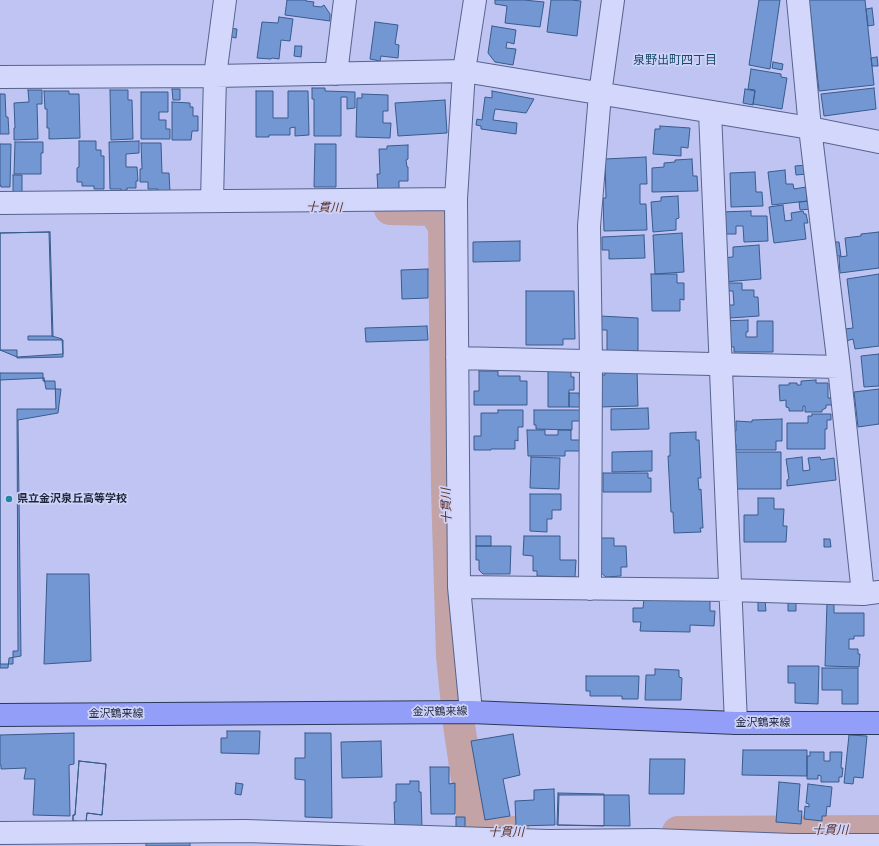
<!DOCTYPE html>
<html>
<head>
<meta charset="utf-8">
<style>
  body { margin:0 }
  canvas { display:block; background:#bfc4f2 }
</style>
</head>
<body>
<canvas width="879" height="846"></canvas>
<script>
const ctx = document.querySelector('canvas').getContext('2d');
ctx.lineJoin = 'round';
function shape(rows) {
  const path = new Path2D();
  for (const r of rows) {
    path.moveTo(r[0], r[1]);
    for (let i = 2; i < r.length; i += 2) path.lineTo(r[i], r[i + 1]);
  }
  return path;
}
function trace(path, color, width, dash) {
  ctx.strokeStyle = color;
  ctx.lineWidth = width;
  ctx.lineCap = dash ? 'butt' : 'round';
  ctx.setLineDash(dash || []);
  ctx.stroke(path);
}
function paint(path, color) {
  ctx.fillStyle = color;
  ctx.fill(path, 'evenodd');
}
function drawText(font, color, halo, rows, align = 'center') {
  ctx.font = font + ' "Libre Baskerville","Noto Sans JP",serif';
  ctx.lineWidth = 3.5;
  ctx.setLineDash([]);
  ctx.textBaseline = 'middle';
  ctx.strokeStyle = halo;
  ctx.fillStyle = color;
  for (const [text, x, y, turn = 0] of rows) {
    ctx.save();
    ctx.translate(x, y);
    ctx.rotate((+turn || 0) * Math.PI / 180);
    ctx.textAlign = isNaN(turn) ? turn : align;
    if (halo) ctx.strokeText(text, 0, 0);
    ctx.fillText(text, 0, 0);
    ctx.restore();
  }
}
trace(shape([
  [390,209,433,210,444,226,447,488,452,656,459,725,475,833,514,832],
  [678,832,879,831]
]), '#c3a3a6', 32);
const building = shape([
  [287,0,306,0,306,1,314,2,313,6,321,7,324,5,330,14,330,21,285,15,287,0],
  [495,0,524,0,544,2,540,27,505,23,507,6,495,4,495,0],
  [551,0,571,0,581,1,577,36,547,32,551,0],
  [759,0,780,0,770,69,749,65,759,0],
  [809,0,865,0,874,85,819,91,809,0],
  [872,8,874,25,868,26,866,9,872,8],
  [279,17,293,19,290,41,281,40,279,59,272,58,271,59,257,58,262,22,278,23,279,17],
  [375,22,398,25,395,44,399,45,398,58,381,56,380,61,370,59,375,22],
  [492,26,516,30,514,44,507,42,506,48,516,49,513,65,495,62,488,53,492,26],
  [228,28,237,29,236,38,227,36,228,28],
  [295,46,302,46,301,57,294,56,295,46],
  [877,57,878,66,872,66,871,58,877,57],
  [773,62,783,64,782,70,772,68,773,62],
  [751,69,781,74,781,77,787,78,782,109,753,104,755,90,748,89,751,69],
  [312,88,325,88,325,91,355,92,355,108,347,109,347,97,341,97,341,136,314,136,314,99,312,99,312,88],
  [874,88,876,109,824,116,821,94,874,88],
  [172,89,180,89,180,100,173,100,172,89],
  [745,89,755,91,753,105,743,103,745,89],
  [28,90,42,90,42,104,37,104,38,139,14,140,14,128,15,128,14,103,29,102,28,90],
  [110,90,128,90,128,100,132,100,133,139,111,140,110,90],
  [44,91,69,91,69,94,79,94,80,138,49,139,49,128,47,128,47,109,45,109,44,91],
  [256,91,273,91,273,118,288,118,288,91,308,91,309,135,295,136,295,127,290,128,290,135,269,135,269,137,256,137,256,91],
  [492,91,534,99,526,113,495,109,493,120,517,123,516,134,481,129,481,126,476,125,477,119,482,120,485,97,492,98,492,91],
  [141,92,168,92,168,112,159,112,159,120,166,120,166,129,170,129,170,139,141,139,141,92],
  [0,94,5,94,6,117,8,117,9,134,0,134,0,94],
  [362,94,388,95,388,111,383,111,383,123,391,123,390,138,356,137,357,98,362,98,362,94],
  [445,100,447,133,398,136,395,103,445,100],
  [172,102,190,103,190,107,193,107,193,116,198,116,198,131,192,131,191,140,172,140,172,102],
  [660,126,690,128,688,148,681,147,681,156,653,154,655,129,660,129,660,126],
  [79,141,96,141,96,150,101,150,101,156,104,156,104,189,94,189,94,186,82,186,82,182,77,182,77,168,79,167,79,141],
  [139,141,139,153,126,154,126,167,137,167,138,181,136,181,136,188,127,188,127,190,121,191,121,189,110,189,109,142,139,141],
  [15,142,43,142,43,153,41,153,41,174,14,174,15,142],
  [141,143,161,143,162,173,169,173,170,192,158,192,158,189,148,189,148,182,140,182,140,169,142,169,141,143],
  [0,144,11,144,10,187,1,187,0,184,0,144],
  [315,144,336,144,336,187,314,187,315,144],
  [408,145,408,159,406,160,407,167,408,167,408,181,399,181,399,192,378,192,377,174,380,174,379,149,387,149,387,146,408,145],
  [646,157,647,184,640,184,640,204,646,204,647,230,604,231,603,198,606,198,605,159,646,157],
  [692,159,693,176,697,176,698,191,652,192,652,168,664,167,664,163,675,162,675,160,692,159],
  [807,165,807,174,796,175,795,166,807,165],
  [785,170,786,184,793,184,794,189,806,187,807,201,772,205,768,172,785,170],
  [755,172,756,192,762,192,763,206,731,207,730,173,755,172],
  [13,175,22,175,22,192,13,192,13,175],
  [678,196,679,218,676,219,676,230,653,232,651,202,661,201,661,197,678,196],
  [811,201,811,209,800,210,799,202,811,201],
  [783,205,785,221,792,220,791,213,803,211,804,214,806,214,808,223,804,223,806,239,774,243,769,207,783,205],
  [751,211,751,216,767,216,768,241,744,242,743,226,736,226,736,234,721,234,720,212,751,211],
  [49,232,52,336,62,339,63,354,17,357,0,350,0,233,49,232],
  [50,232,53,336,28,336,28,340,63,340,63,357,17,358,17,350,0,350,0,233,50,232],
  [879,232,879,268,840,273,839,257,847,256,845,238,861,236,861,234,879,232],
  [682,233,684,272,655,274,653,235,682,233],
  [644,235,645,258,609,259,609,250,602,250,602,237,644,235],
  [520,241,520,261,473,262,473,242,520,241],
  [835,242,839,242,841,256,836,256,835,242],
  [759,245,761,279,723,282,721,258,733,257,733,247,759,245],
  [428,269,428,298,402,299,401,270,428,269],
  [651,274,677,274,677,283,684,283,684,300,680,299,680,311,652,311,651,274],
  [879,274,879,346,855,349,853,339,846,341,845,329,853,328,847,279,879,274],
  [726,283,742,283,742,290,754,290,754,297,758,297,759,316,730,318,729,305,734,305,733,291,726,291,726,283],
  [526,291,574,291,575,339,563,339,563,345,526,345,526,291],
  [600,316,638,318,638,351,607,351,607,330,600,330,600,316],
  [748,320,748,332,746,332,746,337,757,337,757,321,773,321,773,352,734,352,734,347,726,346,723,321,748,320],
  [427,326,428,340,366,342,365,328,427,326],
  [879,354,879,386,864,387,861,356,879,354],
  [548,369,571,370,571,377,574,377,574,390,569,390,569,407,548,407,548,369],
  [605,369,637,369,638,406,598,407,597,375,605,375,605,369],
  [479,371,498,371,498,376,520,376,520,381,527,381,527,405,474,405,474,391,479,391,479,371],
  [0,373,43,373,43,381,55,381,56,409,17,409,18,651,13,651,13,664,0,664,0,373],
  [44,378,46,389,61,389,58,413,18,420,21,656,9,658,8,668,0,668,0,380,44,378],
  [816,380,816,383,828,383,828,398,832,398,832,405,826,405,826,408,822,410,822,412,805,412,805,406,803,406,803,411,789,411,789,408,786,407,786,400,780,401,779,385,789,385,789,383,797,383,797,385,801,385,801,381,816,380],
  [879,389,879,424,858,427,854,392,879,389],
  [569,393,579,393,580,407,569,407,569,393],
  [648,408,649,429,611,430,611,409,648,408],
  [498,410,523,410,523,427,518,427,518,441,515,440,515,449,491,449,491,450,474,450,474,436,481,436,481,413,498,413,498,410],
  [534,410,580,410,580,421,572,421,572,430,536,429,536,425,534,425,534,410],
  [812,414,831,414,831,420,827,420,827,429,825,429,825,449,787,449,787,423,808,423,808,416,812,416,812,414],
  [782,419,782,441,776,441,776,450,736,450,736,444,733,444,733,431,736,431,736,421,752,422,752,420,782,419],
  [527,430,545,430,545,435,558,435,558,430,571,430,571,440,580,440,580,451,565,451,565,456,528,456,527,430],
  [696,432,696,440,699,440,701,478,698,478,699,490,701,489,703,528,700,528,701,532,674,533,673,512,671,512,668,456,670,456,670,433,696,432],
  [652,451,652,471,612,472,612,452,652,451],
  [734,452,781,452,781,489,734,489,734,452],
  [531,457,560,458,559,489,530,488,531,457],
  [802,457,803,471,810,470,808,458,820,457,821,460,834,458,836,480,787,486,787,480,789,479,786,459,802,457],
  [603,473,648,473,648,478,651,478,651,492,603,492,603,473],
  [530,494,561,494,561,510,552,510,552,519,547,519,547,532,530,531,530,494],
  [758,498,774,498,774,509,784,509,783,526,787,526,786,542,744,542,744,515,758,515,758,498],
  [476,536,491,536,491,546,476,546,476,536],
  [524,536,560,536,560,560,576,560,575,577,537,576,537,571,533,571,533,556,523,555,524,536],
  [598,538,614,538,614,546,626,546,627,567,621,567,621,576,606,577,599,571,598,538],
  [824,539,830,539,831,547,824,547,824,539],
  [476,546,511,546,510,574,483,574,479,570,479,560,476,560,476,546],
  [47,574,89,574,91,661,44,664,47,574],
  [644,598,710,600,710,611,715,611,714,626,690,625,690,632,640,631,641,622,633,622,633,608,643,608,644,598],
  [758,599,765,600,766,611,758,611,758,599],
  [788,600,796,600,796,611,788,611,788,600],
  [827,603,834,603,834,613,864,613,864,636,854,636,854,639,849,639,849,649,858,649,858,654,860,654,859,667,825,666,827,603],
  [788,666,819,666,818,704,795,703,795,683,788,683,788,666],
  [822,668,858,668,858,704,842,704,842,690,822,690,822,668],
  [655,669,679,670,679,677,682,678,681,700,645,700,646,675,655,675,655,669],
  [586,676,639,676,638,699,622,699,622,696,590,696,590,691,586,691,586,676],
  [227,731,260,731,259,754,221,753,221,738,227,738,227,731],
  [74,733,74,764,69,765,70,816,33,815,35,779,24,779,26,768,1,769,1,765,0,765,0,735,74,733],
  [305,733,331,733,332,818,305,817,305,780,295,779,295,758,305,758,305,733],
  [513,734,520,775,503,779,510,816,485,820,471,741,513,734],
  [849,735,867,736,863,778,854,777,853,784,844,783,849,735],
  [381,741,382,777,342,778,341,742,381,741],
  [743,750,807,750,807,776,742,775,743,750],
  [810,752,824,752,824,761,830,761,830,752,842,752,841,768,843,768,842,777,839,777,839,782,821,782,821,776,818,775,818,779,807,779,807,756,810,756,810,752],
  [650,759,685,759,684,794,649,794,650,759],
  [79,761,106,764,102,815,87,813,86,822,73,821,73,815,75,815,79,761],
  [79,761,106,764,102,815,87,813,86,822,73,821,73,815,75,815,79,761],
  [430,767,449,767,449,784,455,783,455,814,431,814,430,767],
  [410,781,419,781,419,792,421,792,422,828,395,829,394,802,396,802,396,784,410,784,410,781],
  [779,782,800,784,798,811,802,811,801,824,776,822,779,782],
  [236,783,243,784,241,795,235,794,236,783],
  [808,784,832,787,830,807,827,806,826,816,822,816,822,821,804,819,805,806,809,807,809,804,806,803,808,784],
  [554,789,555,825,516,826,515,801,534,800,534,790,554,789],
  [558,793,604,794,604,826,557,825,558,793],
  [559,795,629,795,630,826,558,825,559,795],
  [456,817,465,817,465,832,456,832,456,817],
  [190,838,190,846,146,846,146,839,190,838]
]);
paint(building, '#7297d3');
trace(building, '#395b8d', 1);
const minor = shape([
  [798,0,810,128,839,367,863,594],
  [336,74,345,0],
  [0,77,215,76,464,71,810,128,879,142],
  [710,112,736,723],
  [212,201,215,76,225,0],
  [0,203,456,199],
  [457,358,839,367],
  [459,587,731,590,863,594,879,592],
  [590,589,591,361,589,226,600,94,613,0],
  [471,712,459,587,456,199,464,71,475,0],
  [0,833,246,831,548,841,654,840,792,845,879,845]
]);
const major = shape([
  [0,715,471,712,736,723,879,723]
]);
trace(minor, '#56648c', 24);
trace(major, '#2b3a59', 24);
trace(minor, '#d3d7fc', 22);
trace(major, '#939ef9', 22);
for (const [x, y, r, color] of [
  [9,499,4,"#2087a0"]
]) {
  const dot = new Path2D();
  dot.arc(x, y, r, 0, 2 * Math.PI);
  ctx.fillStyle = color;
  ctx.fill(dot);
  trace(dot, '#cfd3f8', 1.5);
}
drawText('bold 11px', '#1c253a', '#cfd3f8', [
  ["県立金沢泉丘高等学校",17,499]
], 'left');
drawText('11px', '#1c253a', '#cfd3f8', [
  ["金沢鶴来線",440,712,-1],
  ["金沢鶴来線",116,714],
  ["金沢鶴来線",763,723]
]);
drawText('12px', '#17486b', '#cfd3f8', [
  ["泉野出町四丁目",675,61]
]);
drawText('italic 12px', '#5b3029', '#cfd3f8', [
  ["十貫川",324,208,1],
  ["十貫川",447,506,-92],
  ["十貫川",830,831],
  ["十貫川",506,833]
]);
</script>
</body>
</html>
